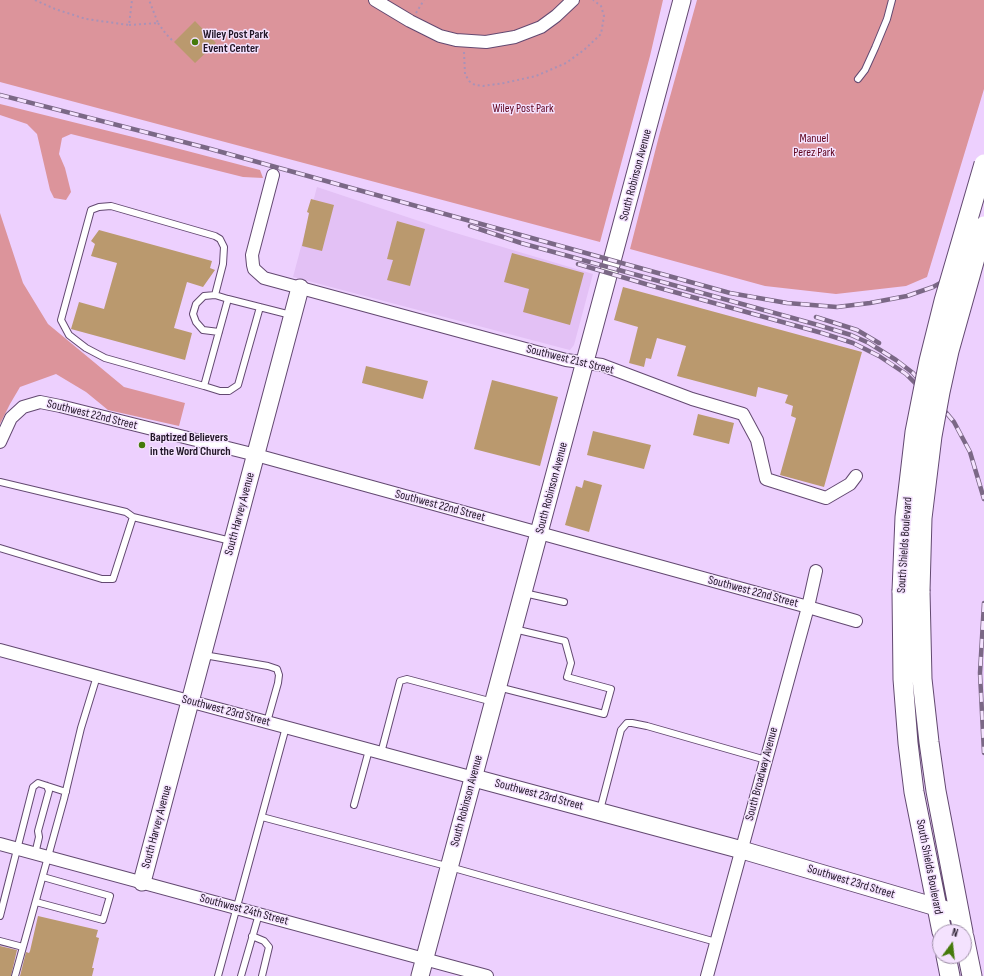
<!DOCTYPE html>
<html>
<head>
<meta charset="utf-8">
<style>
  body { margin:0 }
  #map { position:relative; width:984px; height:976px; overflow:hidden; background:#edd0fe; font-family:"Sofia Sans Condensed",sans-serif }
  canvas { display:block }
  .north { position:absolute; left:932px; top:924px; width:40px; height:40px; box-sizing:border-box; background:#f4e2fe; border:1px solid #9f90a8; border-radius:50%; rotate:15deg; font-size:11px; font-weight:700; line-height:16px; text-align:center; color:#201526 }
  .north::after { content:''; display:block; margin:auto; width:14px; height:18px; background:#457a0b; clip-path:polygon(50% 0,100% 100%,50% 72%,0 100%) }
</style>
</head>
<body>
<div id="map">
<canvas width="984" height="976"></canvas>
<div class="north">N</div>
</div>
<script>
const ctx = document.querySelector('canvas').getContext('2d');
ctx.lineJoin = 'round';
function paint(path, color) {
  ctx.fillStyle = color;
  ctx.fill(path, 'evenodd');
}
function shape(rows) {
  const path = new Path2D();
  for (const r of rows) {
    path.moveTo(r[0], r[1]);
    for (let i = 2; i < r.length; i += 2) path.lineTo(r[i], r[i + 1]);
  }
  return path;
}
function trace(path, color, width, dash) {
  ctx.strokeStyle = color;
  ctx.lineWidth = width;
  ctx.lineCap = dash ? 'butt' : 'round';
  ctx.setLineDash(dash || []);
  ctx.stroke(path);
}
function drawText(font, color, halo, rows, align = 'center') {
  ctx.font = font + ' "Sofia Sans Condensed",sans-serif';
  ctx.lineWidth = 3;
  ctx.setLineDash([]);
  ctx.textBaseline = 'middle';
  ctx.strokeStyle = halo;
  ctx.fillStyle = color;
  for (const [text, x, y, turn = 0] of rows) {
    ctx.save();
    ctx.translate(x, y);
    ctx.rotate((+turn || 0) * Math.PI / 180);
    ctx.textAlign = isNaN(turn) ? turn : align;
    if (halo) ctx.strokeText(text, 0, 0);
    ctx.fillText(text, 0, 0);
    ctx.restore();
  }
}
paint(shape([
  [317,187,449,231,593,274,574,345,570,350,562,348,293,277]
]), '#e3c1f5');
paint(shape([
  [0,0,663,0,650,56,600,242,0,82],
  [697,0,984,0,984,89,927,277,906,286,836,294,765,286,630,249,659,136],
  [0,104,149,141,260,170,263,178,243,177,71,134,62,138,59,154,65,168,71,192,66,200,54,198,50,190,37,134,27,124,0,115],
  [0,213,23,283,48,324,124,387,185,403,179,426,108,410,86,392,56,374,20,387,10,404,0,424]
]), '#dc949b');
paint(shape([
  [195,21,216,43,195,63,174,42],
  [311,199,334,205,322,251,302,246,309,213,307,212],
  [397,221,425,229,410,286,387,280,393,260,387,259],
  [99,230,212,261,210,268,215,270,203,287,187,282,174,328,192,333,185,360,71,329,79,302,104,309,117,263,91,256,95,244,91,241],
  [512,253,584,273,570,325,523,312,529,289,504,282],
  [623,287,862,352,824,487,780,475,796,418,791,416,793,406,785,403,788,395,758,387,756,397,677,376,686,346,657,338,651,359,646,358,644,367,629,363,638,327,614,320],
  [366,366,428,381,423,399,362,383],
  [492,380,558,397,540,466,474,449],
  [698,414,734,423,729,444,693,435],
  [593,431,651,445,644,469,587,455],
  [584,480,602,485,589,532,565,525,576,486,582,488],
  [38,916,98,930,96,937,99,938,92,968,94,968,92,976,20,976,26,952,29,953,30,951],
  [0,946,17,950,11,976,0,976]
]), '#ba996e');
const lane = shape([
  [858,79,865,70,875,48,887,19,892,0],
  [215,295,204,296,196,304,193,314,196,322,203,330,219,332],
  [228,299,215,295,223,264,224,247,220,239,215,236,111,206,99,207,91,210,61,320,69,335,86,348,105,358,204,386,228,299,291,315],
  [204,386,220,391,229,391,238,385,260,307],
  [0,482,126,512,133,517,113,579,102,579,0,548],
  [133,517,231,541],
  [524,593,564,602],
  [204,655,268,666,277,669,279,675,278,683,267,722],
  [498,687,604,714,611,689,567,677,571,663,565,641,514,629],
  [381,753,400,681,407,679,493,702],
  [354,805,369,750],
  [600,810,621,730,627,723,632,723,647,726,766,760],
  [262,817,450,867,716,942],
  [35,854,39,837,38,831,49,791,47,786],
  [36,902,103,920,110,896,43,877],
  [0,916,33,787,38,783,66,792],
  [252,936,264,941,269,947,262,976],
  [0,941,23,947],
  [15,976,64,799,81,728,97,676],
  [218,976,286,727],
  [241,976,259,914]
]);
const street = shape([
  [375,0,410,21,440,36,456,40,486,42,515,37,541,27,556,16,573,0],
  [273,175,252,255,253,265,254,269,264,278,566,360,602,365,692,399,743,414,757,440,766,479,826,498,850,484,856,476],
  [0,442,11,418,23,407,40,402,60,406,256,455,808,607,856,621],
  [0,650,474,778],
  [0,844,487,976],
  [707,976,808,607,816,571]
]);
const secondary = shape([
  [474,778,742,850,960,914],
  [142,882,300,288],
  [420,976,682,0]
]);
const primary = shape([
  [902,591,903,679,908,743,914,792,942,932],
  [920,591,922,679,929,742,936,791,963,932],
  [964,937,972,976],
  [946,956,950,976]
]);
trace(lane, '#634971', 8);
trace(street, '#634971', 14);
trace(secondary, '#634971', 19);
trace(primary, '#634971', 21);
trace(shape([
  [35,0,55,9,86,19,129,25,132,0],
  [416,13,424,0],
  [158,23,166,34,172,40],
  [129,25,158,23,149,0],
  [464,52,465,74,469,81,475,85,483,86,504,83,536,76,566,63,584,50,601,34,604,16,601,6,593,0]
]), '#a992b7', 2, [2, 3]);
trace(lane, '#fff', 6);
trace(street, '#fff', 12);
trace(secondary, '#fff', 17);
trace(primary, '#fff', 19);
const rail = shape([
  [0,95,207,148,730,293,787,303,837,307,870,303,907,296,933,287,984,259],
  [470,226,521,243,818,325,851,335,869,343,896,360,913,373,954,422,970,452,984,499],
  [578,264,649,285,822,333,853,343,879,356,906,374,919,387],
  [816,317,857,330,879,343],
  [984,603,980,673,984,753]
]);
trace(rail, '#7b6886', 4.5);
trace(rail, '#f4e2fe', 3, [9]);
const primaryBridge = shape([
  [902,591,905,517,910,475,915,432,929,361,944,301,984,164],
  [920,591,922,518,932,436,940,392,949,351,984,226]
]);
trace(primaryBridge, '#634971', 21, []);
trace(primaryBridge, '#fff', 19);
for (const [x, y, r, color] of [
  [195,42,4,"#457a0b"],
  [142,445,4,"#457a0b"]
]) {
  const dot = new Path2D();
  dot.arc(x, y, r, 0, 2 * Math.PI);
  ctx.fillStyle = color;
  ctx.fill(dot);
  trace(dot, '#f4e2fe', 1.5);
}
drawText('bold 12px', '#201526', '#f4e2fe', [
  ["Wiley Post Park",203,35],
  ["Event Center",203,49],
  ["Baptized Believers",150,438],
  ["in the Word Church",150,452]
], 'left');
drawText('12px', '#5e031d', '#f4e2fe', [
  ["Wiley Post Park",523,109],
  ["Manuel",814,139],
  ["Perez Park",814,153]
]);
drawText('12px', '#201526', '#f4e2fe', [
  ["South Robinson Avenue",636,175,-75],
  ["Southwest 21st Street",570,360,14],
  ["Southwest 22nd Street",92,415,14],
  ["South Robinson Avenue",552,488,-75],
  ["Southwest 22nd Street",440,506,15],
  ["South Harvey Avenue",240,514,-75],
  ["South Shields Boulevard",905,545,-86],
  ["Southwest 22nd Street",753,592,15],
  ["Southwest 23rd Street",226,711,15],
  ["South Broadway Avenue",762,774,-75],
  ["Southwest 23rd Street",539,795,15],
  ["South Robinson Avenue",467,801,-75],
  ["South Harvey Avenue",157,827,-75],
  ["South Shields Boulevard",929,867,79],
  ["Southwest 23rd Street",851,882,17],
  ["Southwest 24th Street",244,910,15]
]);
</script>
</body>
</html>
